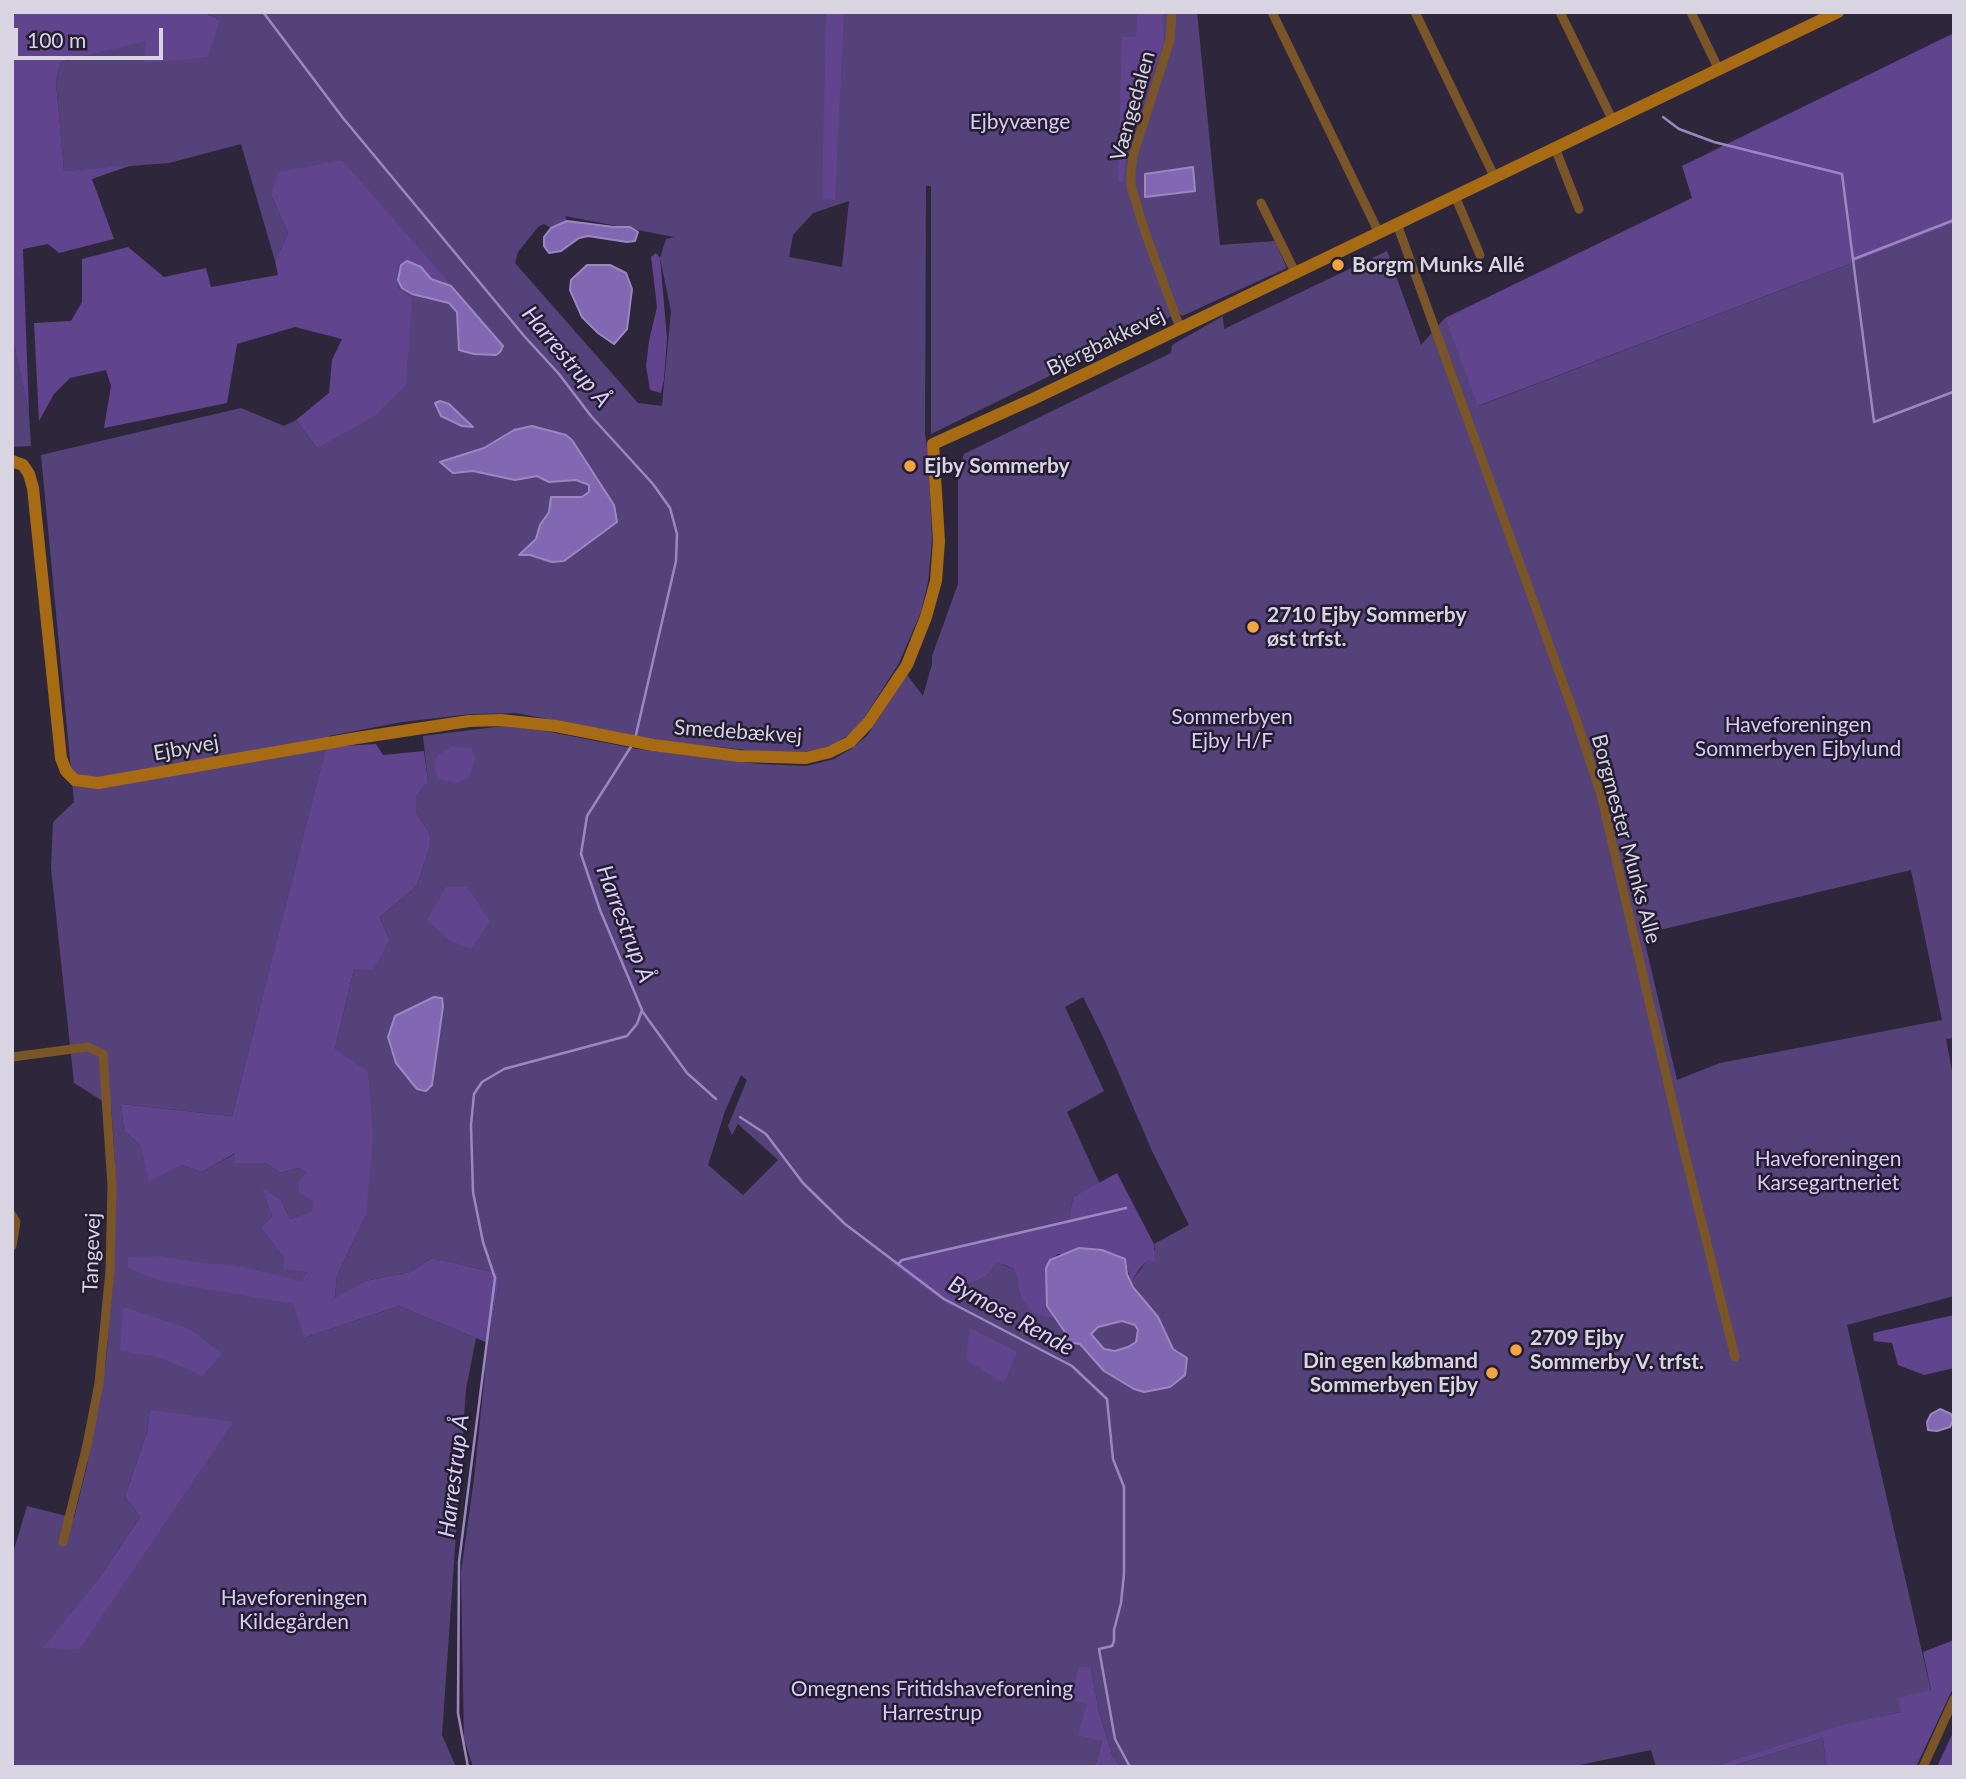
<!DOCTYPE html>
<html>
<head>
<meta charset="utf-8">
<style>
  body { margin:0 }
  #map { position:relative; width:1966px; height:1779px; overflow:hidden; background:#2e273c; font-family:Lato,sans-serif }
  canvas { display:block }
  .frame { position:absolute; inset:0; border:14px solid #d8d4e2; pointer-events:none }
  .scale { position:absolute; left:14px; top:28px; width:149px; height:32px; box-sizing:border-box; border:4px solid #d8d4e2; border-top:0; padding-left:9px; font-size:21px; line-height:24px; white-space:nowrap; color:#d8d4e2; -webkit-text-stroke:5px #241d32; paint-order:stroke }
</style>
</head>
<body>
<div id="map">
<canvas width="1966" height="1779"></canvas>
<div class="frame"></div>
<div class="scale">100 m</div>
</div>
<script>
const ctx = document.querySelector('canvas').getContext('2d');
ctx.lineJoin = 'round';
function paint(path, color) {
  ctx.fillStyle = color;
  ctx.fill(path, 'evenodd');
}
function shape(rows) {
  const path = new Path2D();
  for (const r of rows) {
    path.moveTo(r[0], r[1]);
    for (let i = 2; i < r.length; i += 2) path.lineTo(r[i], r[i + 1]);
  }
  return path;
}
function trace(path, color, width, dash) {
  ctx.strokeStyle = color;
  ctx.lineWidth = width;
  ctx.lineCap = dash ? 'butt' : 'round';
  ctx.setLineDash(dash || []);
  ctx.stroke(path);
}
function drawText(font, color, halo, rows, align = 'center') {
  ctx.font = font + ' Lato,sans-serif';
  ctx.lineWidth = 5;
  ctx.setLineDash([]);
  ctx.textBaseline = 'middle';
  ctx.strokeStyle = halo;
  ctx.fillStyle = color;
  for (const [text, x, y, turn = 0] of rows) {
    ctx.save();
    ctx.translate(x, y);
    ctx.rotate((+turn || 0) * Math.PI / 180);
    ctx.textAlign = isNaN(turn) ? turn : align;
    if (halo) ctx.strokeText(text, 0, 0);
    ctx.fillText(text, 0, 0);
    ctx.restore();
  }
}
paint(shape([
  [204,12,1197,12,1220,245,1275,241,1287,268,1182,316,1178,313,931,434,931,186,926,186,925,435,928,453,932,540,928,582,921,612,899,663,862,721,849,735,830,746,804,752,765,752,663,741,516,713,471,714,402,722,329,736,232,1116,121,1104,124,1131,141,1146,182,1165,202,1172,236,1153,234,1163,265,1163,281,1173,299,1168,306,1173,313,1201,313,1211,290,1219,281,1200,263,1190,272,1216,261,1228,284,1258,307,1271,303,1282,304,1338,399,1306,476,1338,466,1389,442,1735,456,1767,12,1767,12,1556,27,1506,74,1518,87,1466,106,1361,114,1270,115,1164,111,1103,104,1102,74,1083,51,868,53,822,74,802,41,455,241,408,284,426,296,420,317,448,397,288,397,264,415,263,436,285,342,160,271,195,288,233,275,261,241,144,169,163,64,171,56,81,61,62,147,40,145,63,220,20],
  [849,201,842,267,789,257,793,235,813,213],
  [565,216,674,237,666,239,660,258,671,311,662,406,638,403,515,263,518,252,538,227,544,224,551,228,567,221],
  [150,1409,232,1423,44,1648,102,1574,140,1517,125,1496,147,1432],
  [1954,224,1954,1038,1946,1039,1954,1082,1954,1296,1847,1325,1931,1691,1901,1712,1847,1724,1711,1767,1656,1767,1651,1750,1570,1767,1120,1767,1112,1754,1099,1712,1091,1668,1087,1704,1102,1741,1095,1767,473,1767,464,1739,461,1572,474,1479,488,1343,499,1282,498,1273,432,1258,410,1272,365,1281,335,1299,337,1275,366,1216,335,1049,354,969,373,969,390,941,380,917,417,886,431,843,429,832,416,812,416,797,428,782,423,736,503,726,545,731,637,749,759,764,806,766,834,759,851,749,867,736,907,675,923,696,932,664,932,656,958,584,958,474,964,454,1171,353,1172,345,1223,316,1224,329,1387,251,1421,345,1445,318,1479,406],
  [1911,870,1942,1020,1720,1063,1677,1080,1643,934],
  [1083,997,1104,1039,1152,1151,1189,1225,1154,1244,1155,1250,1131,1282,1158,1317,1173,1349,1180,1351,1134,1389,1104,1371,1080,1344,1074,1343,1067,1345,1063,1327,1055,1319,1032,1312,1021,1298,1018,1288,1018,1279,1013,1269,996,1262,986,1277,961,1287,952,1308,892,1263,1069,1219,1073,1197,1100,1184,1067,1112,1104,1091,1065,1007],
  [741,1075,747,1080,728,1126,732,1135,738,1124,778,1160,743,1195,708,1165,725,1111],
  [12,333,29,414,31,446,12,447],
  [1122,1321,1135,1325,1138,1330,1136,1342,1128,1347,1115,1351,1104,1349,1091,1333,1098,1327],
  [1823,1738,1826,1767,1729,1767]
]), '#56427a');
paint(shape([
  [12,12,203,12,220,20,207,57,144,63,146,41,61,62,56,81,64,171,132,165,92,179,114,239,59,253,48,244,23,249,29,414,12,334],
  [826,12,844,12,835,200,822,199],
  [1137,12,1163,12,1164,43,1128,140,1123,181,1118,181,1122,37,1136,37],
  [1954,33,1954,224,1478,406,1445,318,1692,198,1682,166],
  [342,160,451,285,436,286,415,263,397,264,397,288,412,298,406,385,373,417,317,448,296,420,329,393,332,360,342,339,295,327,237,344,227,403,104,428,111,386,106,370,70,378,54,394,39,421,34,323,71,321,82,302,82,259,128,247,164,277,206,268,211,287,278,275,275,261,288,233,271,195,279,172],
  [656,253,660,258,667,338,664,379,661,393,650,390,646,366,649,341,657,307,651,257],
  [376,744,383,755,424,751,428,782,416,797,416,812,429,832,431,843,417,886,380,917,390,941,373,970,354,969,335,1049,368,1072,373,1137,366,1216,337,1275,335,1298,365,1281,410,1272,432,1258,498,1273,499,1282,488,1343,399,1306,304,1338,294,1304,160,1281,128,1268,128,1257,161,1256,202,1263,233,1265,302,1281,307,1272,283,1269,284,1258,261,1228,272,1216,262,1188,281,1200,290,1219,312,1211,313,1201,299,1192,298,1182,306,1173,299,1168,281,1173,265,1163,234,1163,235,1153,202,1172,182,1165,149,1181,141,1146,124,1131,121,1104,232,1116,326,747],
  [451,747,471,748,475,757,469,778,456,783,437,779,434,761,438,755],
  [446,887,467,887,490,921,471,949,449,940,427,920],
  [1117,1173,1154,1244,1155,1261,1147,1261,1140,1268,1131,1282,1125,1259,1113,1253,1058,1254,1050,1260,1046,1268,1047,1306,1055,1319,1032,1313,1021,1298,1018,1288,1018,1279,1013,1269,1005,1265,996,1263,986,1277,961,1287,963,1294,952,1308,891,1263,1069,1219,1073,1197],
  [123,1307,190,1329,222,1354,202,1376,159,1357,120,1351],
  [1954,1315,1954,1368,1924,1375,1898,1365,1892,1343,1874,1341,1873,1333],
  [970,1328,1017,1352,1004,1383,966,1360],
  [150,1409,233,1422,80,1649,43,1648,102,1574,140,1517,125,1496,147,1432],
  [1954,1640,1954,1686,1916,1767,1826,1767,1823,1738,1729,1767,1711,1767,1845,1724,1901,1712,1898,1698,1931,1690,1923,1652],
  [1079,1666,1091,1668,1099,1712,1112,1754,1120,1767,1095,1767,1102,1741,1078,1735,1087,1704,1070,1699],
  [1954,1730,1954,1767,1937,1767]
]), '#60448d');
const water = shape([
  [1193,167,1195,191,1145,197,1145,174,1193,167],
  [567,221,614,227,630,227,638,232,635,241,627,242,588,236,579,238,561,251,549,253,544,246,544,237,551,228,567,221],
  [407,261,421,267,431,279,451,286,503,346,500,352,496,355,474,354,459,350,457,312,449,303,412,294,402,288,398,280,401,265,407,261],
  [587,265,610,265,626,273,632,289,627,329,614,344,598,333,582,317,570,290,571,280,587,265],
  [440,401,449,404,473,427,462,426,441,416,435,403,440,401],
  [532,426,566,435,572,440,614,505,617,522,564,561,552,562,530,555,519,555,536,539,540,525,549,512,551,497,582,497,589,492,589,485,576,480,549,482,537,476,515,480,473,471,453,473,440,462,484,448,514,430,532,426],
  [434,997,442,998,443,1006,432,1085,426,1091,417,1089,396,1063,388,1037,395,1016,434,997],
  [1079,1248,1102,1250,1125,1259,1127,1274,1133,1287,1158,1317,1173,1349,1187,1358,1185,1375,1170,1387,1144,1392,1134,1389,1104,1371,1080,1344,1074,1343,1067,1345,1065,1339,1067,1335,1047,1306,1046,1268,1050,1260,1079,1248],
  [1122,1321,1135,1325,1138,1330,1136,1342,1128,1347,1115,1351,1104,1349,1091,1334,1098,1327,1122,1321],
  [1940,1409,1951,1414,1953,1420,1950,1427,1937,1431,1928,1430,1927,1422,1931,1414,1940,1409]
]);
paint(water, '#8267b3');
trace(water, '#9c88c1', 2);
trace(shape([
  [263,12,343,118,525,337,559,374,591,416,653,484,670,508,677,534,676,561,635,739],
  [1663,117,1679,129,1714,142,1842,174,1874,422,1953,392],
  [1854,259,1954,220],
  [642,1011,687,1073,716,1099],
  [740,1117,766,1134,803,1183,845,1224,944,1299,1072,1366,1107,1399,1113,1459,1124,1487,1124,1574,1121,1603,1114,1630,1114,1641,1112,1646,1099,1649,1115,1739,1130,1767],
  [899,1263,902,1260,1126,1208],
  [468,1767,458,1713,459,1562,495,1278,483,1242,473,1192,471,1125,474,1094,482,1082,504,1069,627,1036,637,1024,642,1010,600,910,581,854,587,816,632,745]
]), '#9c88c1', 2.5);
trace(shape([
  [1172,12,1170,40,1133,156,1131,172,1131,186,1145,232,1180,328],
  [1272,12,1379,233],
  [1415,12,1495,178],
  [1560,12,1613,121],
  [1691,12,1719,70],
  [1555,148,1579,209],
  [1455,196,1480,255],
  [1261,203,1295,272],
  [1397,224,1576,719,1601,795,1678,1126,1735,1357],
  [12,1057,88,1047,103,1054,112,1185,110,1271,99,1383,87,1445,63,1542],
  [12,1215,16,1222,12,1246],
  [1923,1767,1954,1699]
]), '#7a5527', 9);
trace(shape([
  [12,461,23,465,29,474,33,488,61,758,66,771,75,780,98,783,357,738,469,721,501,720,556,726,653,745,739,756,806,758,830,752,850,742,868,723,907,665,926,617,936,581,939,541,933,444,1033,399,1838,12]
]), '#a66b13', 12);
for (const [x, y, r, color] of [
  [1338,265,7,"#f2a541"],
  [910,466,7,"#f2a541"],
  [1253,627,7,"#f2a541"],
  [1516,1350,7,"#f2a541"],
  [1492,1373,7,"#f2a541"]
]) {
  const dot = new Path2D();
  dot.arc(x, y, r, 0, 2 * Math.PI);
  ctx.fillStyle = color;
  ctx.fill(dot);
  trace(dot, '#241d32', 2.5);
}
drawText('21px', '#d8d4e2', '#241d32', [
  ["Vængedalen",1133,106,-74],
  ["Bjergbakkevej",1106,342,-26],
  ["Smedebækvej",738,732,4],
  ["Ejbyvej",186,748,-10],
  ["Borgmester Munks Alle",1626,839,75],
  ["Tangevej",92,1253,-88]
]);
drawText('21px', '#d8cbf5', '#241d32', [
  ["Ejbyvænge",1020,122],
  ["Sommerbyen",1232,717],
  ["Ejby H/F",1232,741],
  ["Haveforeningen",1798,725],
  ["Sommerbyen Ejbylund",1798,749],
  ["Haveforeningen",1828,1159],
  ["Karsegartneriet",1828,1183],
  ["Haveforeningen",294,1598],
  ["Kildegården",294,1622],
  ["Omegnens Fritidshaveforening",932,1689],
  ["Harrestrup",932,1713]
]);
drawText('bold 21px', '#d8d4e2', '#241d32', [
  ["Borgm Munks Allé",1352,265],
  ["Ejby Sommerby",924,466],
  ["2710 Ejby Sommerby",1267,615],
  ["øst trfst.",1267,639],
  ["2709 Ejby",1530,1338],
  ["Sommerby V. trfst.",1530,1362],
  ["Din egen købmand",1478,1361,"right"],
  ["Sommerbyen Ejby",1478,1385,"right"]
], 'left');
drawText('italic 23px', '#dbcef8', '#241d32', [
  ["Harrestrup Å",566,357,50],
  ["Harrestrup Å",625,924,69],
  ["Bymose Rende",1011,1316,29],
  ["Harrestrup Å",454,1476,-83]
]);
</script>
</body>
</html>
